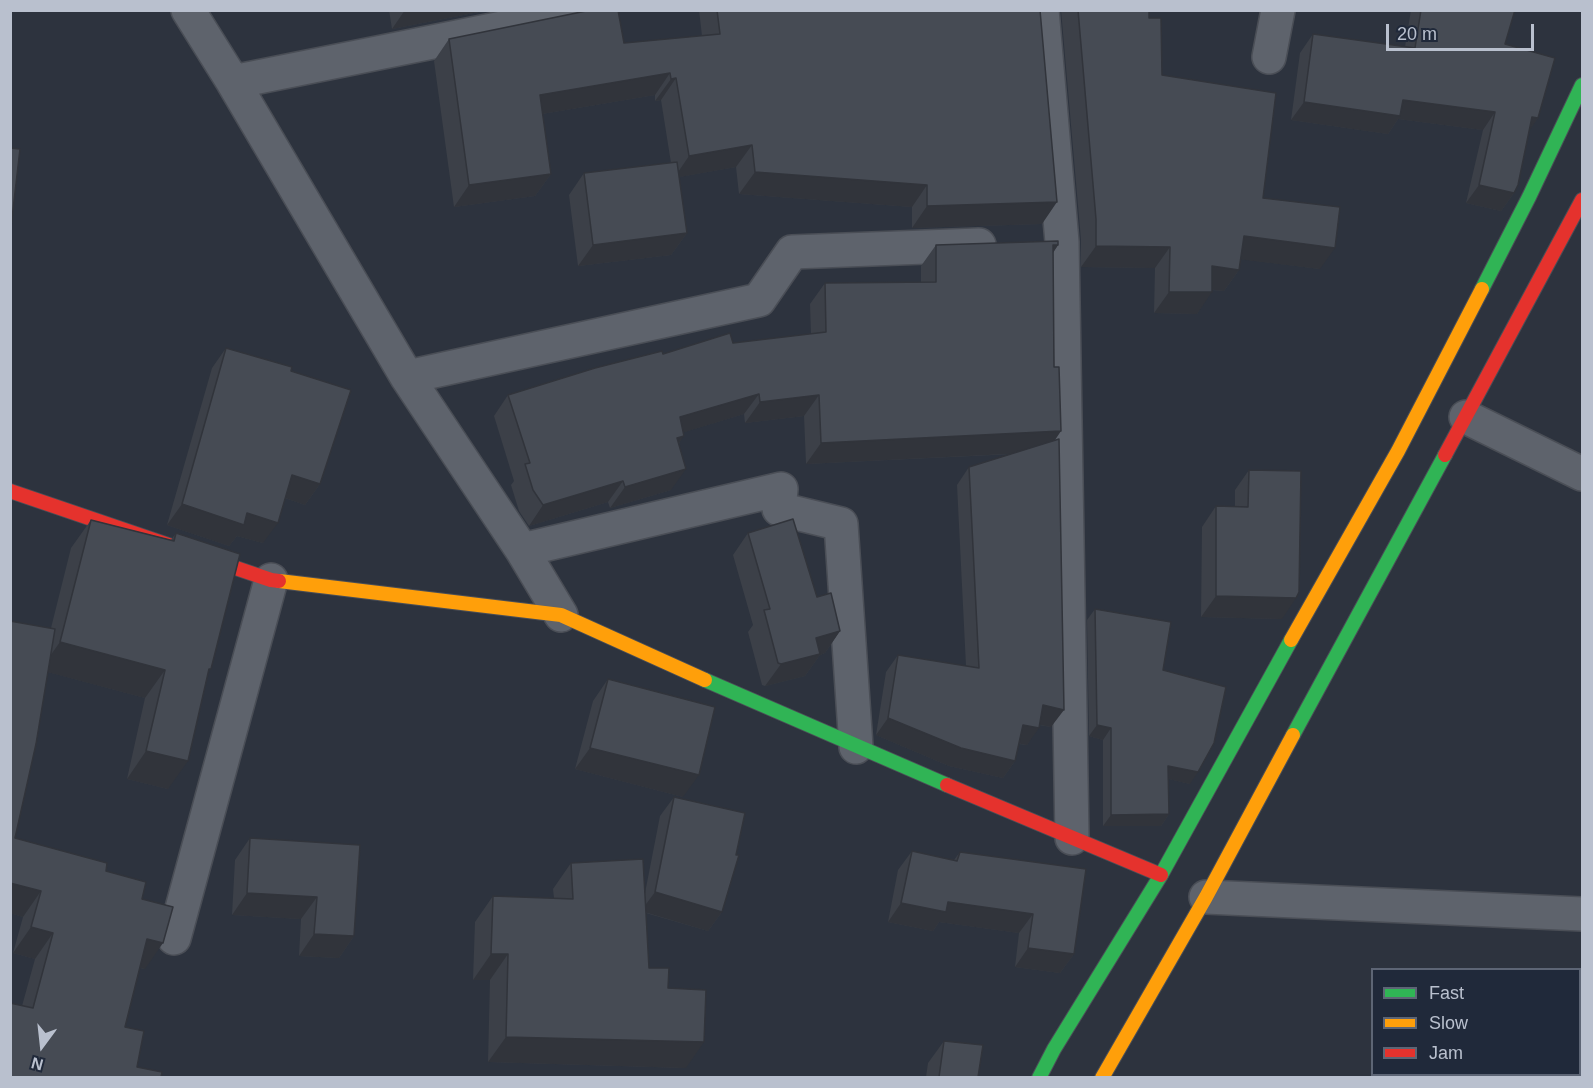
<!DOCTYPE html>
<html>
<head>
<meta charset="utf-8">
<style>
  body { margin:0 }
  #map { position:relative; width:1593px; height:1088px; overflow:hidden; background:#2d333e; font-family:Arial,sans-serif }
  canvas { display:block }
  .frame { position:absolute; inset:0; border:12px solid #b9c0ce; pointer-events:none }
  .legend { position:absolute; left:1371px; top:968px; width:210px; height:108px; box-sizing:border-box; background:#20293a; border:2px solid #5d6575; margin:0; padding:8px 10px; list-style:none; font-size:18px; color:#b9c0ce }
  .legend li { display:flex; align-items:center; gap:12px; height:30px }
  .legend b { width:30px; border:2px solid #5d6575 }
  .north { position:absolute; left:12px; top:1016px; width:60px; height:60px; -webkit-text-stroke:4px #20293a; paint-order:stroke; rotate:195deg; font-size:16px; font-weight:700; line-height:24px; text-align:center; color:#b9c0ce }
  .north::after { content:''; display:block; margin:auto; width:21px; height:27px; background:#b9c0ce; clip-path:polygon(50% 0,100% 100%,50% 72%,0 100%) }
  .scale { position:absolute; left:1386px; top:24px; width:148px; height:27px; box-sizing:border-box; border:3px solid #b9c0ce; border-top:0; padding-left:8px; font-size:18px; line-height:21px; white-space:nowrap; color:#b9c0ce; -webkit-text-stroke:4px #20293a; paint-order:stroke }
</style>
</head>
<body>
<div id="map">
<canvas width="1593" height="1088"></canvas>
<div class="frame"></div>
<ul class="legend">
<li><b style="height:8px;background:#30b455"></b>Fast</li>
<li><b style="height:8px;background:#ff9f0a"></b>Slow</li>
<li><b style="height:8px;background:#e5322d"></b>Jam</li>
</ul>
<div class="north">N</div>
<div class="scale">20 m</div>
</div>
<script>
const ctx = document.querySelector('canvas').getContext('2d');
ctx.lineJoin = 'round';
function shape(rows) {
  const path = new Path2D();
  for (const r of rows) {
    path.moveTo(r[0], r[1]);
    for (let i = 2; i < r.length; i += 2) path.lineTo(r[i], r[i + 1]);
  }
  return path;
}
function trace(path, color, width, dash) {
  ctx.strokeStyle = color;
  ctx.lineWidth = width;
  ctx.lineCap = dash ? 'butt' : 'round';
  ctx.setLineDash(dash || []);
  ctx.stroke(path);
}
function paint(path, color) {
  ctx.fillStyle = color;
  ctx.fill(path, 'evenodd');
}
const street = shape([
  [188,10,233,82,407,377,522,550,561,615],
  [1042,10,1062,242,1072,838],
  [1269,57,1278,10],
  [233,82,592,10],
  [407,377,759,300,792,252,979,245],
  [1466,417,1582,474],
  [522,550,781,489,779,509,841,524,856,747],
  [1206,897,1582,914],
  [174,938,271,580]
]);
const fast = shape([
  [1482,289,1529,197,1582,85],
  [705,680,947,785],
  [1293,735,1445,455],
  [1039,1078,1054,1049,1161,875,1291,640]
]);
const slow = shape([
  [279,581,561,615,705,680],
  [1291,640,1398,451,1482,289],
  [1102,1078,1206,897,1293,735]
]);
const jam = shape([
  [1445,455,1582,200],
  [10,491,271,580,279,581],
  [947,785,1161,875]
]);
trace(street, '#4a4e56', 36);
trace(fast, '#4a4e56', 16);
trace(slow, '#4a4e56', 16);
trace(jam, '#4a4e56', 16);
trace(street, '#5e636c', 33);
trace(fast, '#30b455', 14);
trace(slow, '#ff9f0a', 14);
trace(jam, '#e5322d', 14);
paint(shape([
  [389,10,489,10,392,29],
  [699,10,1040,10,1042,224,912,228,912,207,739,194,736,167,679,177,687,233,671,255,578,266,569,195,584,173,671,163,661,100,655,101,655,95,542,114,551,174,535,196,454,207,434,61,449,39,624,43,702,36],
  [1061,10,1149,10,1149,18,1162,75,1263,198,1320,269,1240,259,1239,270,1224,291,1212,290,1197,314,1154,313,1155,268,1081,267,1081,240],
  [1411,10,1515,10,1505,44,1538,118,1528,131,1514,193,1501,211,1466,203,1483,130,1398,119,1388,134,1291,120,1300,53,1313,34,1405,47],
  [936,245,1058,245,1053,253,1055,441,1051,727,1039,725,1027,745,1019,744,1015,761,1003,778,949,766,876,735,886,672,898,655,966,666,957,485,969,467,1013,454,806,464,804,416,745,423,744,414,684,432,679,444,671,490,610,508,608,502,529,526,519,511,511,485,514,481,494,416,508,395,663,354,733,343,811,334,810,304,825,283,921,282,921,266],
  [226,348,291,371,320,484,305,505,285,498,263,543,237,536,229,546,167,525,212,368],
  [1249,470,1282,619,1201,617,1202,527,1216,506,1235,507,1235,490],
  [91,520,171,540,176,533,208,673,168,789,127,779,145,698,48,672,15,838,106,871,142,899,145,969,140,968,10,1077,22,1006,35,959,13,953,23,917,10,913,10,621,51,628,71,548],
  [748,533,817,597,840,631,825,653,820,655,805,676,765,686,762,685,748,632,753,625,733,555],
  [1095,609,1163,670,1190,784,1169,779,1169,814,1161,826,1103,826,1103,740,1089,736,1087,620],
  [608,679,683,797,575,769,593,701],
  [674,797,722,912,708,931,646,913,649,968,668,988,686,1068,488,1062,490,980,473,980,475,922,493,896,554,898,553,889,571,863,645,893,660,816],
  [250,838,360,845,354,936,339,958,299,956,301,919,232,915,235,860],
  [912,851,954,860,960,852,1086,869,1074,954,1060,973,1015,967,1019,933,939,922,933,931,888,922,898,870],
  [1582,1005,1582,1077,1565,1077,1566,1074,1580,1074,1580,1010],
  [944,1041,978,1077,926,1077,928,1063]
]), '#3c4048');
paint(shape([
  [405,10,489,10,392,29],
  [670,73,655,95,524,117,540,95],
  [676,78,661,100,655,101,671,79],
  [1403,100,1495,112,1483,130,1398,119,1388,134,1291,120,1304,102],
  [1532,117,1538,118,1525,137],
  [752,145,736,167,674,178,689,156],
  [755,172,927,185,912,207,739,194],
  [551,174,535,196,454,207,469,185],
  [1479,185,1514,193,1501,211,1466,203],
  [1057,202,1042,224,912,228,927,206],
  [687,233,671,255,578,266,593,245],
  [1244,236,1335,248,1320,269,1229,258],
  [1053,245,1058,245,1044,266],
  [1096,246,1170,247,1155,268,1081,267],
  [1212,266,1239,270,1224,291,1197,288],
  [1169,292,1212,292,1197,314,1154,313],
  [759,394,744,414,665,438,680,417],
  [819,395,804,416,745,423,760,402],
  [1061,431,1047,452,806,464,821,443],
  [684,436,670,456,677,438],
  [686,469,671,490,610,508,625,487],
  [292,475,320,484,305,505,277,495],
  [623,481,608,502,529,526,543,505],
  [182,504,247,513,278,523,263,543,237,536,229,546,167,525],
  [1216,596,1296,598,1282,619,1201,617],
  [840,631,825,653,820,655,805,676,765,686,781,664,816,638],
  [60,642,165,670,145,698,40,670],
  [1043,705,1064,710,1051,727,1031,723],
  [888,718,1015,761,1003,778,949,766,876,735],
  [1023,725,1039,728,1027,745,1011,742],
  [1097,725,1111,728,1103,740,1089,736],
  [590,748,699,775,683,797,575,769],
  [146,751,188,761,168,789,127,779],
  [1168,766,1198,772,1190,784,1160,777],
  [1169,814,1161,826,1103,826,1111,815],
  [10,883,41,891,23,917,10,913],
  [655,892,722,912,708,931,641,911],
  [247,893,317,897,301,919,232,915],
  [948,902,1033,914,1019,933,939,922,933,931,888,922,901,903],
  [31,927,53,933,35,959,13,953],
  [314,934,354,936,339,958,299,956],
  [147,939,163,943,145,969,129,965],
  [1028,948,1074,954,1060,973,1015,967],
  [491,954,508,954,490,980,473,980],
  [506,1037,704,1042,686,1068,488,1062],
  [1580,1064,1582,1065,1582,1077,1568,1077,1570,1074,1580,1074]
]), '#31343b');
const building = shape([
  [591,10,618,10,624,43,720,34,717,10,1040,10,1057,202,927,206,927,185,755,172,752,145,689,156,676,78,671,79,670,73,540,95,551,174,469,185,449,39,591,10],
  [1078,10,1149,10,1149,18,1161,18,1162,75,1276,93,1263,198,1340,207,1335,248,1244,236,1239,270,1212,266,1212,292,1169,292,1170,247,1096,246,1096,219,1078,10],
  [1421,10,1515,10,1505,44,1555,58,1538,118,1532,117,1518,185,1514,193,1479,185,1495,112,1403,100,1400,116,1304,102,1313,34,1415,48,1421,10],
  [10,148,20,149,10,236,10,148],
  [677,162,687,233,593,245,584,173,677,162],
  [1058,241,1058,245,1053,245,1054,367,1059,367,1061,431,821,443,819,395,760,402,759,394,680,417,684,436,677,438,686,469,625,487,623,481,543,505,533,490,525,464,530,463,508,395,595,368,662,351,663,354,730,333,733,343,826,332,825,283,936,282,936,245,1058,241],
  [226,348,292,367,291,371,351,390,320,484,292,475,278,523,247,513,244,525,182,504,226,348],
  [1059,439,1064,710,1043,705,1039,728,1023,725,1015,761,961,748,888,718,898,655,979,668,969,467,1059,439],
  [1249,470,1301,471,1299,592,1296,598,1216,596,1216,506,1248,507,1249,470],
  [793,519,817,597,831,593,840,631,816,638,820,654,781,664,778,663,764,610,770,609,748,533,793,519],
  [91,520,174,541,176,533,240,554,211,669,209,669,188,761,146,751,165,670,60,642,91,520],
  [1095,609,1171,622,1163,670,1226,687,1214,743,1198,772,1168,766,1169,814,1111,815,1111,728,1097,725,1095,609],
  [10,621,55,629,36,744,15,838,107,863,106,871,146,882,142,899,173,907,163,943,147,939,125,1027,144,1031,137,1067,162,1072,161,1077,10,1077,10,1003,33,1008,53,933,31,927,41,891,10,883,10,621],
  [608,679,715,707,699,775,590,748,608,679],
  [674,797,745,813,736,855,739,855,722,912,655,892,674,797],
  [250,838,360,845,354,936,314,934,317,897,247,893,250,838],
  [912,851,957,861,960,852,1086,869,1074,954,1028,948,1033,914,948,902,946,912,901,903,912,851],
  [643,859,649,968,669,968,668,988,706,990,704,1042,506,1037,508,954,491,954,493,896,573,899,571,863,643,859],
  [1582,1007,1582,1065,1580,1064,1580,1042,1582,1007],
  [944,1041,983,1045,978,1077,939,1077,944,1041]
]);
paint(building, '#464b54');
trace(building, '#31343b', 1.5);
</script>
</body>
</html>
